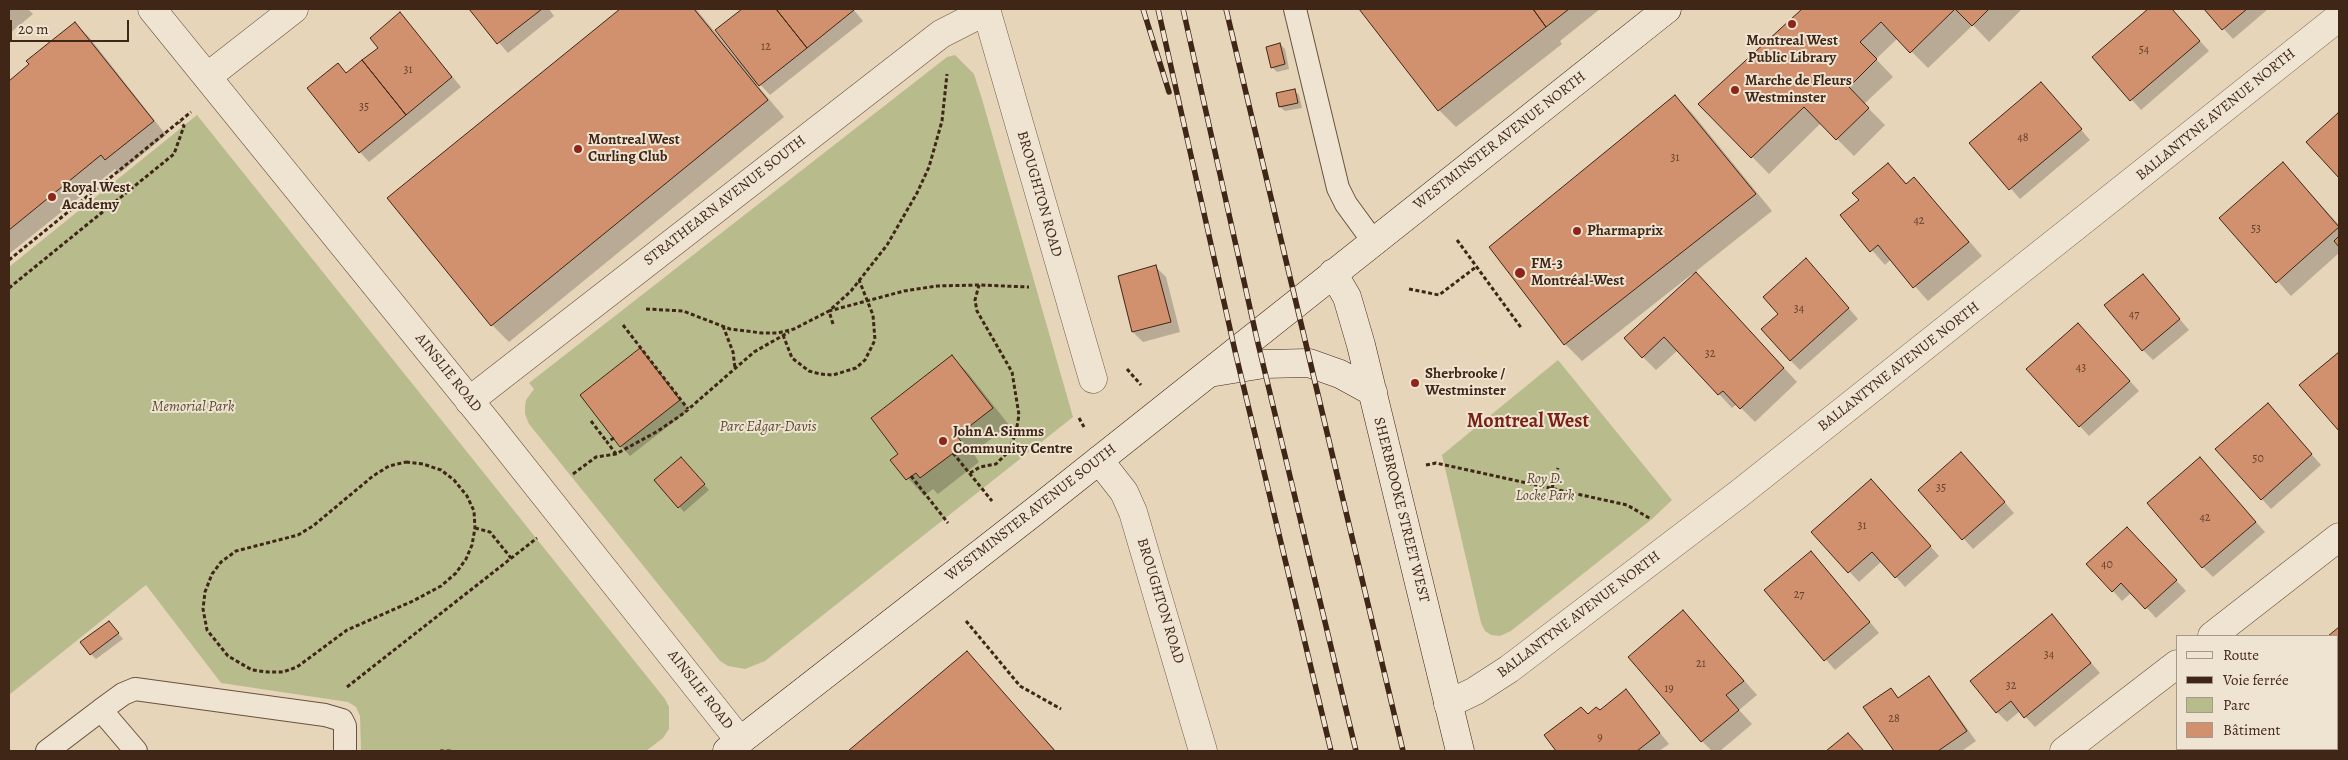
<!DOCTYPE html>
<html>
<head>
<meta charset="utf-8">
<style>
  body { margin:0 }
  #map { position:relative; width:2348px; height:760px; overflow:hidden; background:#e6d5b9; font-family:Alegreya,serif }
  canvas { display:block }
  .frame { position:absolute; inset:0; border:10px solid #3f2616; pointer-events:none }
  .legend { position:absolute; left:2176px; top:635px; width:162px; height:115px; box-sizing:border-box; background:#efe4d2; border:1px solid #a99887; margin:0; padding:6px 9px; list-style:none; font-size:15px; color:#3f2616 }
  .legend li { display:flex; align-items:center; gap:10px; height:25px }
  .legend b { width:25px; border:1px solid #a99887 }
  .scale { position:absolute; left:10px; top:20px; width:119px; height:22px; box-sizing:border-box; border:2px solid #3f2616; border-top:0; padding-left:6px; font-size:15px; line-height:18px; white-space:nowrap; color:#3f2616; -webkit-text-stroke:4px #efe4d2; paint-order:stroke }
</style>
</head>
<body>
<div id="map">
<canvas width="2348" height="760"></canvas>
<div class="frame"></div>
<ul class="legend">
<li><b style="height:6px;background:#efe4d2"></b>Route</li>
<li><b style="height:6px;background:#3f2616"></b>Voie ferrée</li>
<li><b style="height:14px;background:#b8bc8d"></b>Parc</li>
<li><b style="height:14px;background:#d2916e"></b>Bâtiment</li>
</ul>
<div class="scale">20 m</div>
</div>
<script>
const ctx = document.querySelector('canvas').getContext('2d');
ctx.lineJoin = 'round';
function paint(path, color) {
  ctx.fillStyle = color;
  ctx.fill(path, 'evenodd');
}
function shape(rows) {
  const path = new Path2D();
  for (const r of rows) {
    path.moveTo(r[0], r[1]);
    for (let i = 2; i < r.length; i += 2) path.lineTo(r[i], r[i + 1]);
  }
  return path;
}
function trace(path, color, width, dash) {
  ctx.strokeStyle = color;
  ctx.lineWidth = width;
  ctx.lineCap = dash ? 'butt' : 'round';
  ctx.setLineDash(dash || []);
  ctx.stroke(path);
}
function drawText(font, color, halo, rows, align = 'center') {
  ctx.font = font + ' Alegreya,serif';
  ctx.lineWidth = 4;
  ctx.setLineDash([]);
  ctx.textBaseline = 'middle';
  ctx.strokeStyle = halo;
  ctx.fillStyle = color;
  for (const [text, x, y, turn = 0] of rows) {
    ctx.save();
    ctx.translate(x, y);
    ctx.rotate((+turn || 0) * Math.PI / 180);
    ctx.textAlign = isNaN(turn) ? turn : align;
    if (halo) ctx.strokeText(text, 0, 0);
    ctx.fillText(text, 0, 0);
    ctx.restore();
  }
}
paint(shape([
  [955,55,974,74,982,99,1073,417,765,661,745,669,728,666,720,661,529,424,525,414,525,407,526,400,534,389,529,383,947,57],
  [197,115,665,699,669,707,669,729,663,738,646,751,361,751,360,716,356,707,348,702,221,683,146,585,9,695,9,267],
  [1558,360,1672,500,1652,519,1511,631,1500,636,1491,635,1485,631,1481,623,1442,455]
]), '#b8bc8d');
paint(shape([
  [9,9,28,9,33,14,9,34],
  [470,9,549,9,554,16,508,53],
  [622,9,696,9,737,59,738,57,717,30,744,9,853,9,863,21,770,95,759,83,757,85,784,117,509,342,492,325,389,198],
  [1360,9,1600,9,1560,41,1562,44,1456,127,1439,110],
  [1804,9,2022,9,1989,42,1973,25,1928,68,1898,38,1876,59,1893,77,1864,104,1885,125,1854,156,1821,123,1769,174,1700,104],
  [2150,9,2171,9,2209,51,2141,110,2094,57],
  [2206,9,2268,9,2233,39],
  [400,14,461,87,369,162,360,152,347,74,379,48],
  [75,23,89,37,166,135,120,173,115,169,9,254,9,82],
  [1280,44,1285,49,1289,69,1277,72,1272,67],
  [2041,83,2090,140,2020,199,1971,143],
  [1294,90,1299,95,1302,108,1285,111,1280,107],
  [1675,96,1692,113,1772,211,1695,272,1797,382,1755,422,1737,404,1732,408,1678,350,1656,370,1643,357,1694,276,1692,274,1582,361,1565,344,1491,247],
  [2338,115,2339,117,2339,176,2308,142],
  [2283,163,2339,225,2339,253,2291,296,2221,218],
  [1888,164,1907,184,1914,178,1982,256,1928,301,1891,259,1885,265,1842,216,1860,200],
  [1156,267,1166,277,1180,332,1143,342,1133,332,1119,276],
  [1816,270,1858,319,1800,370,1790,360,1780,315],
  [2142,275,2189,330,2153,360,2143,350],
  [2088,335,2139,391,2089,436,2028,370],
  [640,349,689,410,630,456,621,446],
  [2338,352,2339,353,2339,429,2301,386],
  [952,357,968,373,1009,425,973,453,979,462,938,494,933,489,924,496,892,460,900,454],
  [2277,415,2321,465,2271,509,2262,499],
  [2200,459,2265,532,2213,577,2203,567],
  [686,463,709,490,684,512,656,480],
  [1971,463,2014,513,1973,549,1920,490],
  [1881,490,1939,556,1905,587,1882,561,1859,582,1813,532],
  [2137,538,2186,591,2156,618,2132,592,2122,601,2113,591],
  [1821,563,1879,633,1835,670,1766,590],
  [1683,611,1757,695,1739,710,1752,724,1720,751,1712,751,1702,741,1630,657],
  [2051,616,2100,673,2035,727,2020,711,2007,722,1997,712],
  [109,622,123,639,96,659,91,654],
  [2339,628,2339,751,2302,751,2300,749,2337,749,2337,636,2330,636],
  [967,653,1056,751,850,751],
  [1929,678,1938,688,1976,741,1962,751,1896,751,1865,708,1891,689,1899,698],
  [1626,691,1669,744,1659,751,1558,751,1545,735,1600,712],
  [2215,749,2281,749,2283,751,2212,751]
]), '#0003');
const building = shape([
  [469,9,542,9,497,44,469,9],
  [620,9,694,9,768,100,491,326,387,198,620,9],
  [742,9,776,9,807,48,759,86,715,30,742,9],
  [776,9,853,9,854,10,807,48,776,9],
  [1359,9,1533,9,1546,27,1438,111,1359,9],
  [1533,9,1569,9,1546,27,1533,9],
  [1802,9,1989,9,1972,26,1955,9,1910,53,1881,22,1860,42,1877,59,1849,87,1869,108,1836,140,1804,107,1751,158,1698,104,1802,9],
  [2148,9,2172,9,2200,41,2130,101,2092,57,2148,9],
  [2204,9,2247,9,2222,30,2204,9],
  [400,12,452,77,406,115,362,60,378,48,370,38,400,12],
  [75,22,154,121,105,160,101,155,9,230,9,81,29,64,26,61,75,22],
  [1280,43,1285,64,1271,68,1266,47,1280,43],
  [362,60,406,115,359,153,307,88,338,63,346,73,362,60],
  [2041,82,2082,129,2009,190,1969,143,2041,82],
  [1295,89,1298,103,1279,107,1276,93,1295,89],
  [1675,95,1756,194,1564,345,1489,247,1675,95],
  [2338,113,2339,115,2339,178,2306,142,2338,113],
  [2283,162,2339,227,2276,283,2219,218,2283,162],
  [1888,163,1906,184,1914,177,1969,242,1913,288,1878,245,1870,252,1840,215,1859,200,1852,193,1888,163],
  [2339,236,2339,247,2334,241,2339,236],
  [1806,258,1849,308,1790,361,1761,329,1778,314,1763,297,1806,258],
  [1156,265,1171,322,1132,332,1118,276,1156,265],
  [1696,272,1784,368,1740,409,1723,391,1718,395,1664,337,1642,358,1624,338,1696,272],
  [2143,274,2180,319,2142,351,2104,305,2143,274],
  [2078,323,2130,381,2079,427,2026,369,2078,323],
  [640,348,680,400,620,447,580,395,640,348],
  [2339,352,2339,431,2299,385,2339,352],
  [952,355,993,408,957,436,964,445,920,478,916,473,906,480,890,460,898,454,871,418,952,355],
  [2268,403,2312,454,2261,500,2215,449,2268,403],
  [1961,452,2005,502,1962,540,1918,490,1961,452],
  [681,457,705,484,678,508,654,480,681,457],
  [2200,457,2256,522,2202,568,2147,503,2200,457],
  [1871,479,1931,546,1895,578,1872,552,1848,573,1811,532,1871,479],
  [2127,527,2177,580,2145,609,2121,583,2112,592,2086,564,2127,527],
  [1811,551,1870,622,1824,661,1764,590,1811,551],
  [1683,610,1744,681,1726,695,1739,710,1701,742,1628,657,1683,610],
  [2052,614,2091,663,2024,718,2011,701,1996,713,1970,681,2052,614],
  [109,621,119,633,90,655,80,642,109,621],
  [2339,627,2339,725,2337,727,2337,636,2328,636,2339,627],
  [967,651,1055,751,848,751,967,651],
  [1929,676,1967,731,1938,751,1894,751,1863,707,1891,688,1898,698,1929,676],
  [1626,689,1660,733,1637,751,1556,751,1544,735,1581,707,1588,714,1596,707,1600,710,1626,689],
  [1848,733,1864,751,1826,751,1848,733],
  [2213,749,2281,749,2283,751,2210,751,2213,749],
  [2298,749,2312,749,2309,751,2300,751,2298,749]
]);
paint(building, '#d2916e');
trace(building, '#3f2616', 1);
const lane = shape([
  [1295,9,1338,188,1346,204,1373,241],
  [101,710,123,694,135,689,325,715,342,720,345,726,345,751],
  [47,751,101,710,136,751]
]);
const street = shape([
  [152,9,490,426,740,741],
  [986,9,1093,379],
  [207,77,294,9],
  [469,401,941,34,986,11],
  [1099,460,1124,492,1133,512,1203,751],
  [2212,636,2339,537],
  [1448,704,1475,691,1509,669,1740,493,2339,17],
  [2064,751,2177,664]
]);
const secondary = shape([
  [1333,273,1347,297,1361,345,1460,751],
  [1209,373,1264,364,1309,363,1340,374,1373,392],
  [727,751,1035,511,1667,9]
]);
trace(lane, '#69523f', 24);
trace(street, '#69523f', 29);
trace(secondary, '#3f2616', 29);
trace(shape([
  [1457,240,1522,329],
  [9,260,191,112],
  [9,288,174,154,184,126,180,122],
  [1409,289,1439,295,1476,267],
  [646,309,683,311,730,329,762,333,778,333,794,329,829,311,851,291,887,245,917,193,929,167,942,121,947,74],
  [833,324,829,311,904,291,937,286,979,285,1029,287],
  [623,325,688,409],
  [723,326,733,352,735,368],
  [783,335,792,358,809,371,820,374,833,375,856,368,865,360,875,340,873,315,859,280],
  [1127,369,1141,385],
  [1079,418,1084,427],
  [591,421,607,442],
  [614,438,607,442,616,454],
  [953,453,992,501],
  [406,462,423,464,441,470,454,480,467,496,474,511,475,528,472,545,466,559,456,573,441,586,413,601,347,630,297,667,283,672,268,672,252,670,228,656,207,630,203,609,205,592,212,574,221,562,236,551,298,535,313,526,373,476,389,466,406,462],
  [1426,465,1436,463,1627,505,1651,519],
  [970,473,980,467,996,464,1009,451,1016,432,1019,415,1012,372,977,311,975,300,979,285],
  [573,474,596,457,616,454,658,431,684,413,754,352,789,332],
  [911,476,948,523],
  [1552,488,1558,468],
  [475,528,490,532,511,558],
  [966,621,1020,686,1061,709],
  [347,687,537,538],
  [440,751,453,751]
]), '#3f2616', 3, [4, 2.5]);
trace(lane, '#efe4d2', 22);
trace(street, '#efe4d2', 28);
trace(secondary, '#efe4d2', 28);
const rail = shape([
  [1143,9,1169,92],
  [1158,9,1235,351,1331,751],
  [1183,9,1256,335,1356,751],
  [1226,9,1403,751]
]);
trace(rail, '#3f2616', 5.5);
trace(rail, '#efe4d2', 4, [11]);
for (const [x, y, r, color] of [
  [1792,24,5,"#8f2418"],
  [1735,90,5,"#8f2418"],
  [578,149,5,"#8f2418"],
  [52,197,5,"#8f2418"],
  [1577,231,5,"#8f2418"],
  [1520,273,6,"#8f2418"],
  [1415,383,5,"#8f2418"],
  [943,441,5,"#8f2418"]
]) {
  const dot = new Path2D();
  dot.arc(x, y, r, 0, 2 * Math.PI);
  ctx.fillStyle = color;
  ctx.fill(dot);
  trace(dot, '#efe4d2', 2);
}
drawText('12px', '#64412c', null, [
  ["12",766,47],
  ["54",2144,50],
  ["31",408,70],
  ["35",364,107],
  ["48",2023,138],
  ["31",1675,158],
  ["42",1919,221],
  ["53",2256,229],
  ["34",1799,309],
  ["47",2134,315],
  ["32",1710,354],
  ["43",2081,368],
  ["50",2258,459],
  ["35",1941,488],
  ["42",2205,518],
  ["31",1862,526],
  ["40",2107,565],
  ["27",1799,595],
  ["34",2049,655],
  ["21",1701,664],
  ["32",2011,686],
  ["19",1669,689],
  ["28",1894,719],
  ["9",1600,738]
]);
drawText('bold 15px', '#3f2616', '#efe4d2', [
  ["Montreal West",1792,41,"center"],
  ["Public Library",1792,58,"center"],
  ["Marche de Fleurs",1745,81],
  ["Westminster",1745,98],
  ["Montreal West",588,140],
  ["Curling Club",588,157],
  ["Royal West",62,188],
  ["Academy",62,205],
  ["Pharmaprix",1587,231],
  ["FM-3",1531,264],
  ["Montréal-West",1531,281],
  ["Sherbrooke /",1425,374],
  ["Westminster",1425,391],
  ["John A. Simms",953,432],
  ["Community Centre",953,449]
], 'left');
drawText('15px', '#3f2616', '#efe4d2', [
  ["BALLANTYNE AVENUE NORTH",2216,115,-39],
  ["WESTMINSTER AVENUE NORTH",1500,141,-38],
  ["BROUGHTON ROAD",1039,194,74],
  ["STRATHEARN AVENUE SOUTH",725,201,-38],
  ["BALLANTYNE AVENUE NORTH",1899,367,-38],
  ["AINSLIE ROAD",448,373,51],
  ["SHERBROOKE STREET WEST",1401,510,76],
  ["WESTMINSTER AVENUE SOUTH",1031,513,-38],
  ["BROUGHTON ROAD",1160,601,73],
  ["BALLANTYNE AVENUE NORTH",1579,615,-37],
  ["AINSLIE ROAD",700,690,52]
]);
drawText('italic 15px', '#5d4c34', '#efe4d2', [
  ["Memorial Park",193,407],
  ["Parc Edgar-Davis",768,427],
  ["Roy D.",1545,479],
  ["Locke Park",1545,496]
]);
drawText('bold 20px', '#7a1f14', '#efe4d2', [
  ["Montreal West",1528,422]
]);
</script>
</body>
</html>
